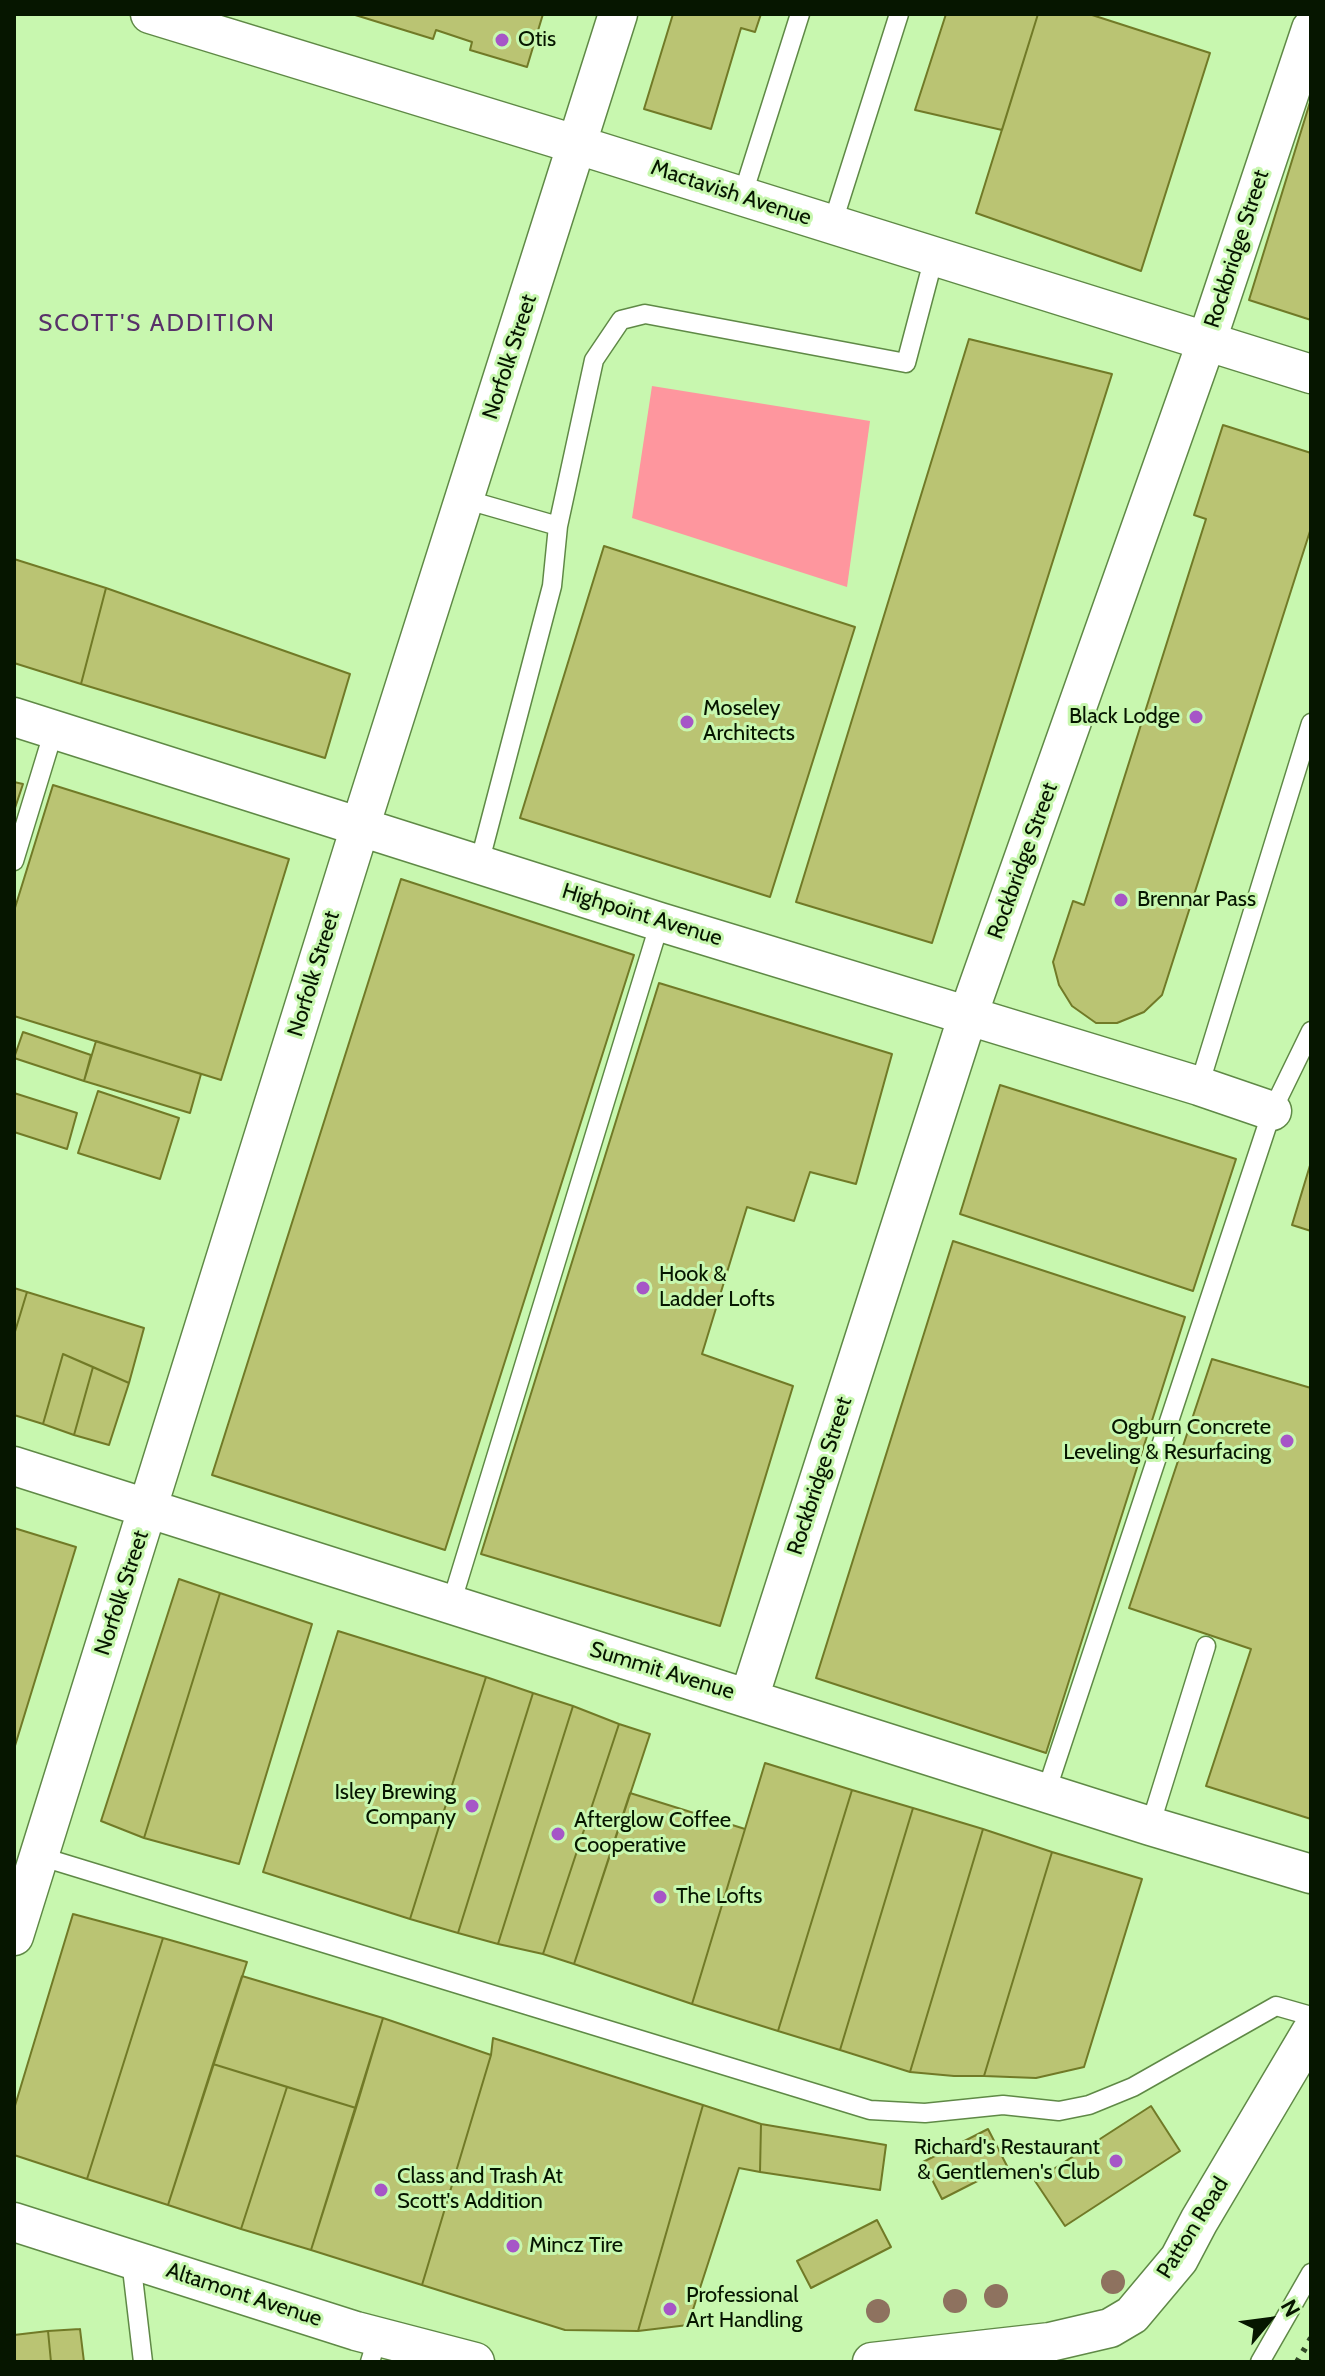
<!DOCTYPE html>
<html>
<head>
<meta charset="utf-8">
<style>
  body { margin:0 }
  #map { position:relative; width:1325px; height:2376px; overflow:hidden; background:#c8f7af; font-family:Cabin,sans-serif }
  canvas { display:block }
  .frame { position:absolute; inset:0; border:16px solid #061600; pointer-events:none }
  .north { position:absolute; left:1229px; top:2280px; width:80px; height:80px; -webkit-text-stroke:6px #c8f7af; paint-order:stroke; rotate:61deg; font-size:22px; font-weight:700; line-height:32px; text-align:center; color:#061600 }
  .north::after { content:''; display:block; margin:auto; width:28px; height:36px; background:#061600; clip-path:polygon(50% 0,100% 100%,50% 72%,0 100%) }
</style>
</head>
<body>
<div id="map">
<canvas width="1325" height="2376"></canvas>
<div class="frame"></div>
<div class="north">N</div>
</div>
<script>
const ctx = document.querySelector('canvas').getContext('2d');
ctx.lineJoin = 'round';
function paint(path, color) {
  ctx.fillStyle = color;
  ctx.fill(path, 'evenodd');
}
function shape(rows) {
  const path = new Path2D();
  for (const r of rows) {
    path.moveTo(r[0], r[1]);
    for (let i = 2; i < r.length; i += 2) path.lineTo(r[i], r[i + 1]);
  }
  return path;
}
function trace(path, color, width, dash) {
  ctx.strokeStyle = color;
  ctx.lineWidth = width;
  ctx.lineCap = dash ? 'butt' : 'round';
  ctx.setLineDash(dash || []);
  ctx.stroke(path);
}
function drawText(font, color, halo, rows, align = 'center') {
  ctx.font = font + ' Cabin,sans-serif';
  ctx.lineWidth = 6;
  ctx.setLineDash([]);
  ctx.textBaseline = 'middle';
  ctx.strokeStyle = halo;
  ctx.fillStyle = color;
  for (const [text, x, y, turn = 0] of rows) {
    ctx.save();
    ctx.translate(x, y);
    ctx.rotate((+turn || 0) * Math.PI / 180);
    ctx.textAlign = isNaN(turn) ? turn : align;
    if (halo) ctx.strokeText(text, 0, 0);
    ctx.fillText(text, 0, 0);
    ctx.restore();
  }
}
paint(shape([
  [652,386,870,421,847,587,632,518]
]), '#fe969e');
const building = shape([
  [352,14,543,14,527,67,470,50,472,42,436,30,433,39,352,14],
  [673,14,761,14,755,32,741,28,711,129,644,109,673,14],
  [946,14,1038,14,1002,130,915,110,946,14],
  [1038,14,1089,14,1210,53,1141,271,976,213,1038,14],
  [1311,99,1311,320,1249,300,1311,99],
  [969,339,1112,374,932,943,796,902,969,339],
  [1223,425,1311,453,1311,528,1162,995,1144,1012,1117,1023,1096,1023,1072,1006,1059,985,1053,962,1073,901,1084,905,1206,519,1194,515,1223,425],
  [604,546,855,627,770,897,520,818,604,546],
  [14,559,106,588,81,684,14,663,14,559],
  [106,588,350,674,325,758,81,684,106,588],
  [14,782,23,784,14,811,14,782],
  [53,785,289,859,221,1080,14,1016,14,911,53,785],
  [401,879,634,955,445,1550,212,1475,401,879],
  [659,983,892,1054,856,1184,810,1172,794,1221,747,1207,702,1354,793,1386,720,1626,481,1554,659,983],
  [23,1032,91,1055,84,1081,14,1058,23,1032],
  [96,1041,201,1074,190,1113,84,1081,96,1041],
  [1000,1085,1236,1159,1193,1291,960,1214,1000,1085],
  [98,1091,179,1118,160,1179,78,1153,98,1091],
  [14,1093,77,1113,67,1149,14,1132,14,1093],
  [1311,1162,1311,1231,1292,1225,1311,1162],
  [953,1241,1185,1317,1046,1753,816,1678,953,1241],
  [14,1288,27,1292,14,1335,14,1288],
  [27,1292,144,1328,129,1383,63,1354,43,1424,14,1415,14,1335,27,1292],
  [63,1354,93,1367,74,1435,43,1424,63,1354],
  [1212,1359,1311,1388,1311,1819,1206,1786,1251,1649,1129,1608,1212,1359],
  [93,1367,129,1383,109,1445,74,1435,93,1367],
  [14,1528,76,1547,14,1749,14,1528],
  [179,1579,220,1593,144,1838,101,1821,179,1579],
  [220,1593,312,1624,239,1864,144,1838,220,1593],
  [338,1631,486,1677,410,1919,263,1872,338,1631],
  [486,1677,533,1693,458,1933,410,1919,486,1677],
  [533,1693,573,1706,498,1944,458,1933,533,1693],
  [573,1706,619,1724,543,1954,498,1944,573,1706],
  [619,1724,650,1734,574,1964,543,1954,619,1724],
  [765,1763,852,1790,778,2031,692,2004,765,1763],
  [852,1790,913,1808,840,2050,778,2031,852,1790],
  [630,1793,745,1829,692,2004,574,1964,630,1793],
  [913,1808,983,1829,910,2072,840,2050,913,1808],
  [983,1829,1052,1852,984,2076,954,2076,910,2072,983,1829],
  [1052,1852,1142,1879,1084,2067,1036,2078,984,2076,1052,1852],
  [73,1914,163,1938,87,2179,14,2155,14,2109,73,1914],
  [163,1938,247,1962,168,2205,87,2179,163,1938],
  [242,1976,383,2018,356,2108,213,2064,242,1976],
  [383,2018,491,2055,422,2285,311,2250,383,2018],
  [493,2038,703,2105,638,2331,565,2330,422,2285,491,2055,493,2038],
  [213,2064,287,2087,241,2229,168,2205,213,2064],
  [287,2087,356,2108,311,2250,241,2229,287,2087],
  [703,2105,761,2124,760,2172,739,2168,688,2325,638,2331,703,2105],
  [1151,2106,1180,2151,1065,2226,1035,2181,1151,2106],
  [761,2124,886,2145,880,2190,760,2172,761,2124],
  [988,2129,1007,2166,942,2199,923,2162,988,2129],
  [877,2220,891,2247,811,2288,797,2261,877,2220],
  [80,2329,84,2362,51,2362,48,2331,80,2329],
  [48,2331,51,2362,14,2362,14,2335,48,2331]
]);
paint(building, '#bac473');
trace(building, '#717a27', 2);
const service = shape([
  [742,197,800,14],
  [832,225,899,14],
  [464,499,558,526,594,360,621,320,645,314,906,363,934,257],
  [14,861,54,730],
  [479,864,552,586,558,526],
  [1199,1086,1311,723],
  [451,1604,660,922],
  [1046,1792,1272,1111,1311,1031],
  [1150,1826,1206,1646],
  [39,1856,870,2110,925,2113,1003,2105,1059,2111,1089,2105,1133,2087,1276,2006,1311,2016],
  [131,2260,143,2362],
  [370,2362,378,2336],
  [1260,2362,1311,2273]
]);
const minor = shape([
  [150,14,578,145,1311,374],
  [14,717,660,922,1199,1086,1272,1111],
  [14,1466,1150,1826,1311,1874],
  [749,1698,968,1015,1206,343,1311,29],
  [14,1936,360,827,618,14],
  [14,2222,356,2331,475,2362],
  [872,2362,1050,2342,1110,2328,1132,2315,1179,2259,1199,2221,1311,2032]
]);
trace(service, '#5f8946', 21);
trace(minor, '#5f8946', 41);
trace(service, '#fff', 18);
trace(minor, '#fff', 38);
trace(shape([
  [1297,2362,1311,2338]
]), '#304626', 6, [4, 8]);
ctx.fillStyle = '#8e725f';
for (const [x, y] of [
  [1113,2282],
  [996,2296],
  [955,2301],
  [878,2311]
]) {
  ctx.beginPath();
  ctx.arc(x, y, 12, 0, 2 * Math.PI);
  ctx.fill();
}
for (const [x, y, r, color] of [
  [502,40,8,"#a656c7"],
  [1196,717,8,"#a656c7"],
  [687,722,8,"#a656c7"],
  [1121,900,8,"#a656c7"],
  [643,1288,8,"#a656c7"],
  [1287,1441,8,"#a656c7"],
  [472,1806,8,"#a656c7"],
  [558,1834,8,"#a656c7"],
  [660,1897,8,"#a656c7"],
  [1116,2161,8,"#a656c7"],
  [381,2190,8,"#a656c7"],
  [513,2246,8,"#a656c7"],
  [670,2309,8,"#a656c7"]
]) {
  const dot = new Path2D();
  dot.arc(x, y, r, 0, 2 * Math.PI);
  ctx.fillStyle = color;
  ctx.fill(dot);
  trace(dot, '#c8f7af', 3);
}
drawText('22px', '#061600', '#c8f7af', [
  ["Otis",518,40],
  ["Moseley",703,709],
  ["Architects",703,734],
  ["Black Lodge",1180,717,"right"],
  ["Brennar Pass",1137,900],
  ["Hook &",659,1275],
  ["Ladder Lofts",659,1300],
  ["Ogburn Concrete",1271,1428,"right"],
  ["Leveling & Resurfacing",1271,1453,"right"],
  ["Isley Brewing",456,1793,"right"],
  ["Company",456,1818,"right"],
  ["Afterglow Coffee",574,1821],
  ["Cooperative",574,1846],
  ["The Lofts",676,1897],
  ["Richard's Restaurant",1100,2148,"right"],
  ["& Gentlemen's Club",1100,2173,"right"],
  ["Class and Trash At",397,2177],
  ["Scott's Addition",397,2202],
  ["Mincz Tire",529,2246],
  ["Professional",686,2296],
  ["Art Handling",686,2321]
], 'left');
drawText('22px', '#061600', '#c8f7af', [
  ["Mactavish Avenue",731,193,18],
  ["Rockbridge Street",1237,249,-72],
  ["Norfolk Street",510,357,-72],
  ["Rockbridge Street",1023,861,-70],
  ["Highpoint Avenue",642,915,17],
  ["Norfolk Street",314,974,-73],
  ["Rockbridge Street",820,1476,-72],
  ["Norfolk Street",122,1593,-72],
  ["Summit Avenue",662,1671,17],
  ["Patton Road",1193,2228,-58],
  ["Altamont Avenue",244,2295,18]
]);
ctx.letterSpacing = '2px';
drawText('24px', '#583169', '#c8f7af', [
  ["SCOTT'S ADDITION",157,324]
]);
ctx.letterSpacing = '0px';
</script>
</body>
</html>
